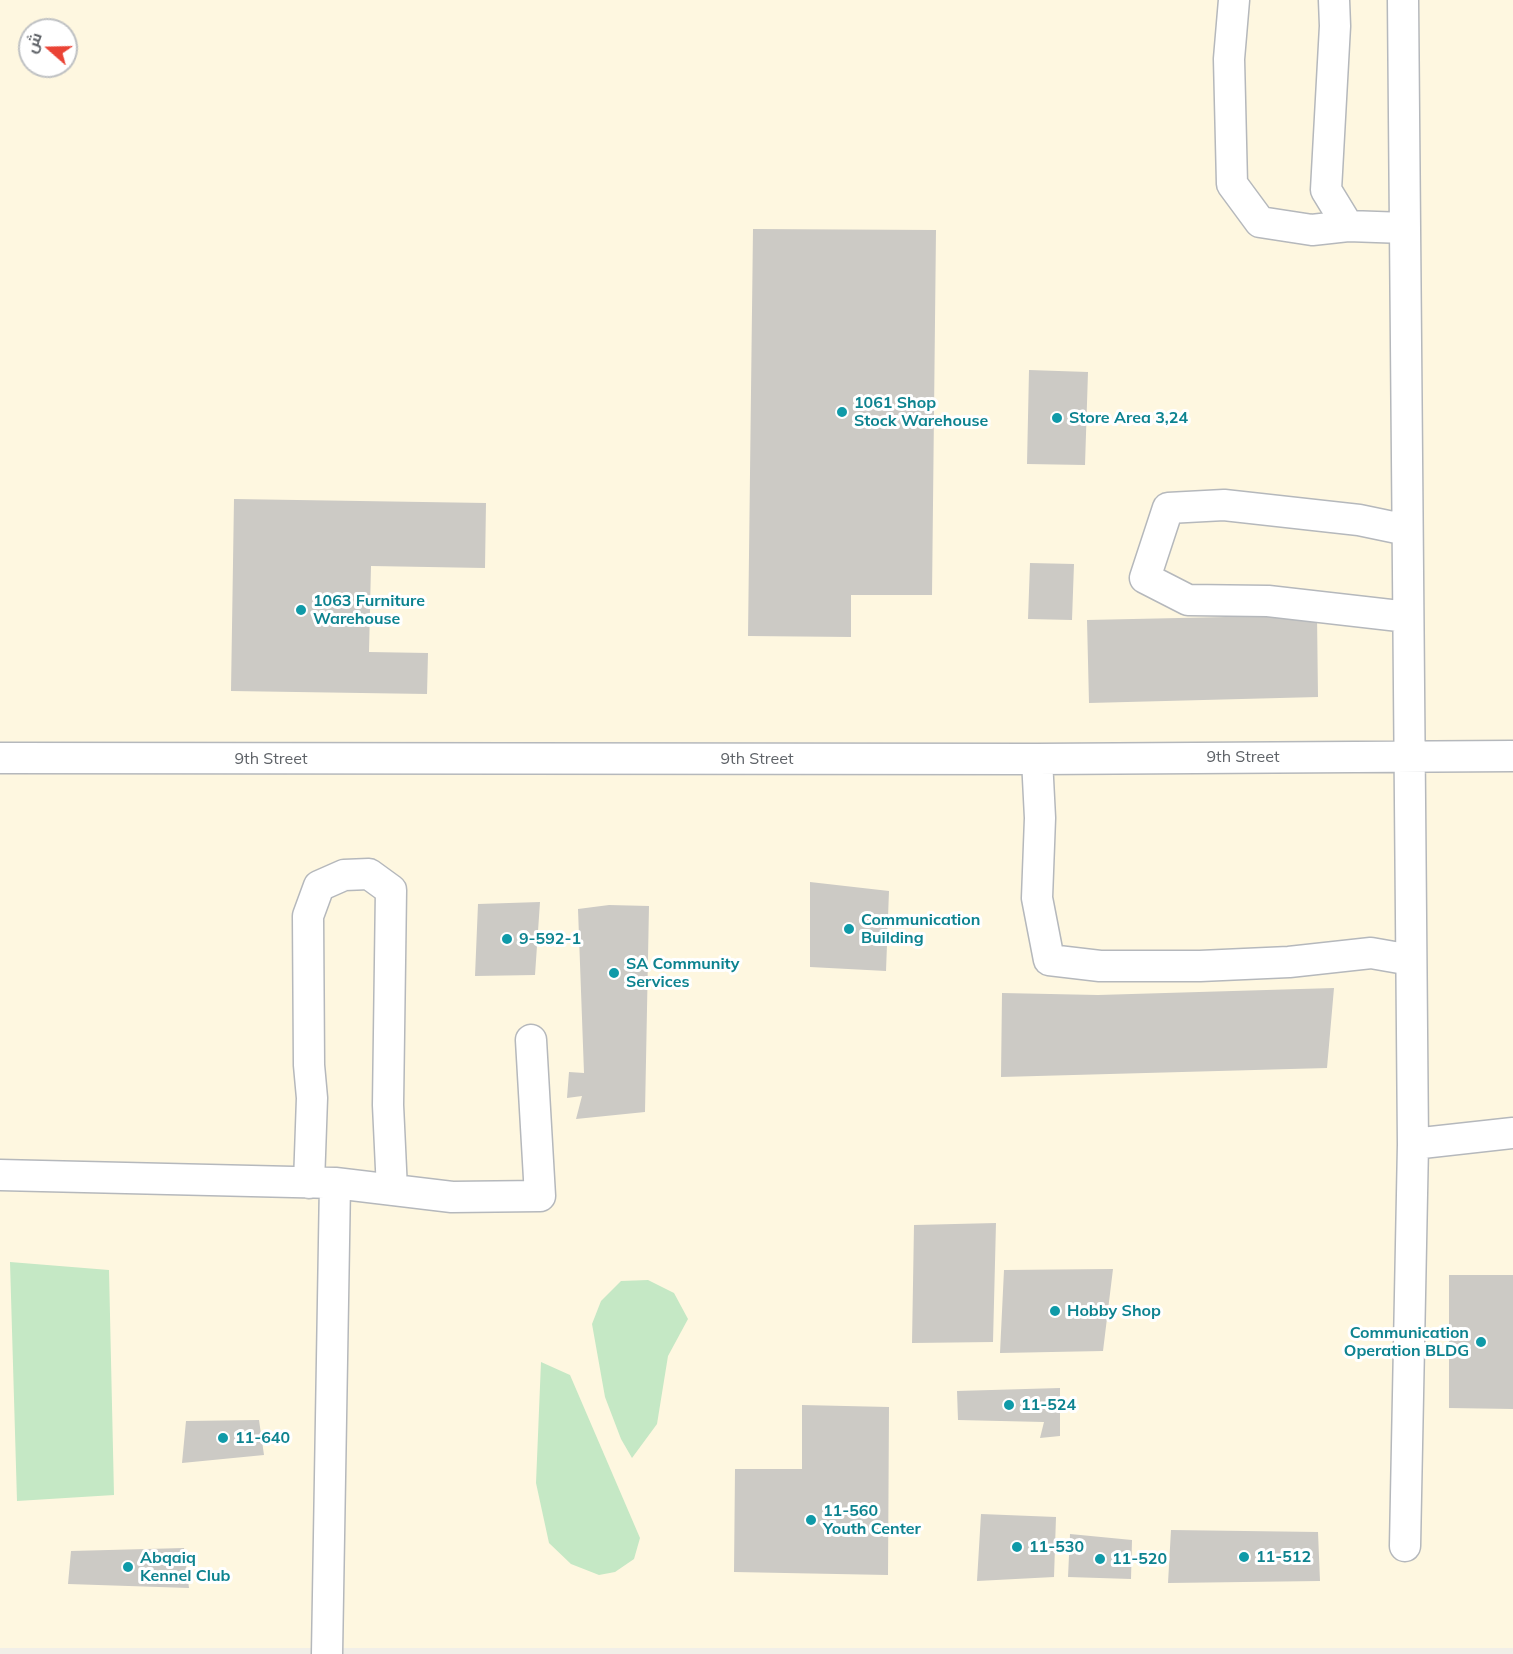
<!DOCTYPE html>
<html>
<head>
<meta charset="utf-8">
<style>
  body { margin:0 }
  #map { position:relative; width:1513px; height:1654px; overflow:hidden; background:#f1efe8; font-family:Mulish,Cairo,sans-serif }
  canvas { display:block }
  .north { position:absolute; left:18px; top:18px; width:60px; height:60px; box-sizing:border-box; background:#fff; border:2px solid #bfc1c3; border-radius:50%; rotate:290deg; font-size:16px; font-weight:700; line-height:24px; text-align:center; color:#5f6368 }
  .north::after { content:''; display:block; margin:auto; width:21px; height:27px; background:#ea4335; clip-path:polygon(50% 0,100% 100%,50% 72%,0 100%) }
</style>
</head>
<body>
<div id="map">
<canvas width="1513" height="1654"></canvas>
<div class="north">ش</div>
</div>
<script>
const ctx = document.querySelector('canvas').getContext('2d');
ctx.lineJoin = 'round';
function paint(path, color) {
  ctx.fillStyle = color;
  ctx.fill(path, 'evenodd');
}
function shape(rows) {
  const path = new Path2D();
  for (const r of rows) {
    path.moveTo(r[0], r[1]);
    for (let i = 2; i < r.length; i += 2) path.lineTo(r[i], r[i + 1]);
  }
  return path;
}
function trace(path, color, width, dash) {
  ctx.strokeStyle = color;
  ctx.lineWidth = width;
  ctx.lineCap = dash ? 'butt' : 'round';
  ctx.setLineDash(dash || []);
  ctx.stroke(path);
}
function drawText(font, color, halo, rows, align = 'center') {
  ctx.font = font + ' Mulish,sans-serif';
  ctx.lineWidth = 6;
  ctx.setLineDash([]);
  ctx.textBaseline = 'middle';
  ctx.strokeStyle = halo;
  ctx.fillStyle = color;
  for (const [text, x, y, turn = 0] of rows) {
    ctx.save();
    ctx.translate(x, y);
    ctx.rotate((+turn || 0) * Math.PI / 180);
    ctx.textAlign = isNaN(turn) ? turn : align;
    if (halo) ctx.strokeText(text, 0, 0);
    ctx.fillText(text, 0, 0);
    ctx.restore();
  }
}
paint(shape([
  [0,0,1513,0,1513,1648,0,1648],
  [30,30,66,30,66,66,30,66]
]), '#fef7e0');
paint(shape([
  [10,1262,109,1270,114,1495,17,1501],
  [648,1280,674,1293,688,1319,668,1356,657,1424,632,1458,621,1439,605,1397,592,1324,601,1301,621,1281],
  [541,1362,570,1375,640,1538,634,1559,615,1572,599,1575,571,1564,549,1543,536,1483]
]), '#c5e8c5');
paint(shape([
  [753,229,936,230,932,595,851,595,851,637,748,636],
  [1029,370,1088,372,1085,465,1027,464],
  [234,499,486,503,485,568,371,566,369,652,428,653,427,694,231,691],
  [1030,563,1074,564,1072,620,1028,619],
  [1317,615,1318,697,1089,703,1087,620],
  [810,882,889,891,886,971,810,967],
  [540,902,535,975,475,976,478,904],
  [609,905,649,906,645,1112,576,1119,582,1096,567,1098,569,1072,584,1073,578,909],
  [1334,988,1327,1068,1001,1077,1002,993,1098,995],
  [996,1223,993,1342,912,1343,914,1225],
  [1113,1269,1103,1351,1000,1353,1004,1270],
  [1449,1275,1513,1275,1513,1409,1449,1408],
  [1060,1388,1060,1436,1040,1438,1044,1422,958,1420,957,1391],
  [802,1405,889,1407,888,1575,734,1572,735,1469,802,1469],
  [259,1420,264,1455,182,1463,186,1421],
  [981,1514,1056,1517,1054,1577,977,1581],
  [1171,1530,1318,1532,1320,1581,1168,1583],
  [1070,1534,1132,1540,1131,1579,1068,1577],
  [184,1548,189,1588,68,1584,71,1551]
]), '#cccac5');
const minor = shape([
  [1234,0,1229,59,1232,184,1260,222,1312,230,1348,226,1405,228],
  [1334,0,1335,26,1326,190,1348,226],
  [1403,0,1413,1144,1405,1546],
  [1407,530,1359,520,1224,505,1168,508,1145,578,1188,600,1268,601,1408,617],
  [0,758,1037,759,1513,756],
  [1037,759,1040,818,1037,898,1049,960,1100,966,1200,966,1289,962,1371,953,1411,960],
  [1413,1144,1513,1133],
  [0,1175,335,1183,327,1654],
  [309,1183,312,1098,309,1065,308,916,319,886,344,875,369,874,391,890,388,1105,392,1190],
  [335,1183,452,1197,540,1196,531,1040]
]);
trace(minor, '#b5b8bc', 33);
trace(minor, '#fff', 30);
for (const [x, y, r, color] of [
  [842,412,6,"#0f9aa8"],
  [1057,418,6,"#0f9aa8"],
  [301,610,6,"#0f9aa8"],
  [849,929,6,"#0f9aa8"],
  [507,939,6,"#0f9aa8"],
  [614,973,6,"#0f9aa8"],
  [1055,1311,6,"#0f9aa8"],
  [1481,1342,6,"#0f9aa8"],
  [1009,1405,6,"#0f9aa8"],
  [223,1438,6,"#0f9aa8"],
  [811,1520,6,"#0f9aa8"],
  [1017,1547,6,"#0f9aa8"],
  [1244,1557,6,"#0f9aa8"],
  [1100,1559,6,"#0f9aa8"],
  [128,1567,6,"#0f9aa8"]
]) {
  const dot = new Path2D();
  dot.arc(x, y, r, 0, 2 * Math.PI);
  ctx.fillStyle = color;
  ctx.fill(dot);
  trace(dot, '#fff', 2);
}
drawText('bold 16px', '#0d838f', '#fff', [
  ["1061 Shop",854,403],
  ["Stock Warehouse",854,421],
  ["Store Area 3,24",1069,418],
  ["1063 Furniture",313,601],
  ["Warehouse",313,619],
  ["Communication",861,920],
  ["Building",861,938],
  ["9-592-1",519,939],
  ["SA Community",626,964],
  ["Services",626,982],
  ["Hobby Shop",1067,1311],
  ["Communication",1469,1333,"right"],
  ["Operation BLDG",1469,1351,"right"],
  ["11-524",1021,1405],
  ["11-640",235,1438],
  ["11-560",823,1511],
  ["Youth Center",823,1529],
  ["11-530",1029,1547],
  ["11-512",1256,1557],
  ["Abqaiq",140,1558],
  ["Kennel Club",140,1576],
  ["11-520",1112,1559]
], 'left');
drawText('16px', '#5f6368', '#fff', [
  ["9th Street",1243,757],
  ["9th Street",271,759],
  ["9th Street",757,759]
]);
</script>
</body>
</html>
